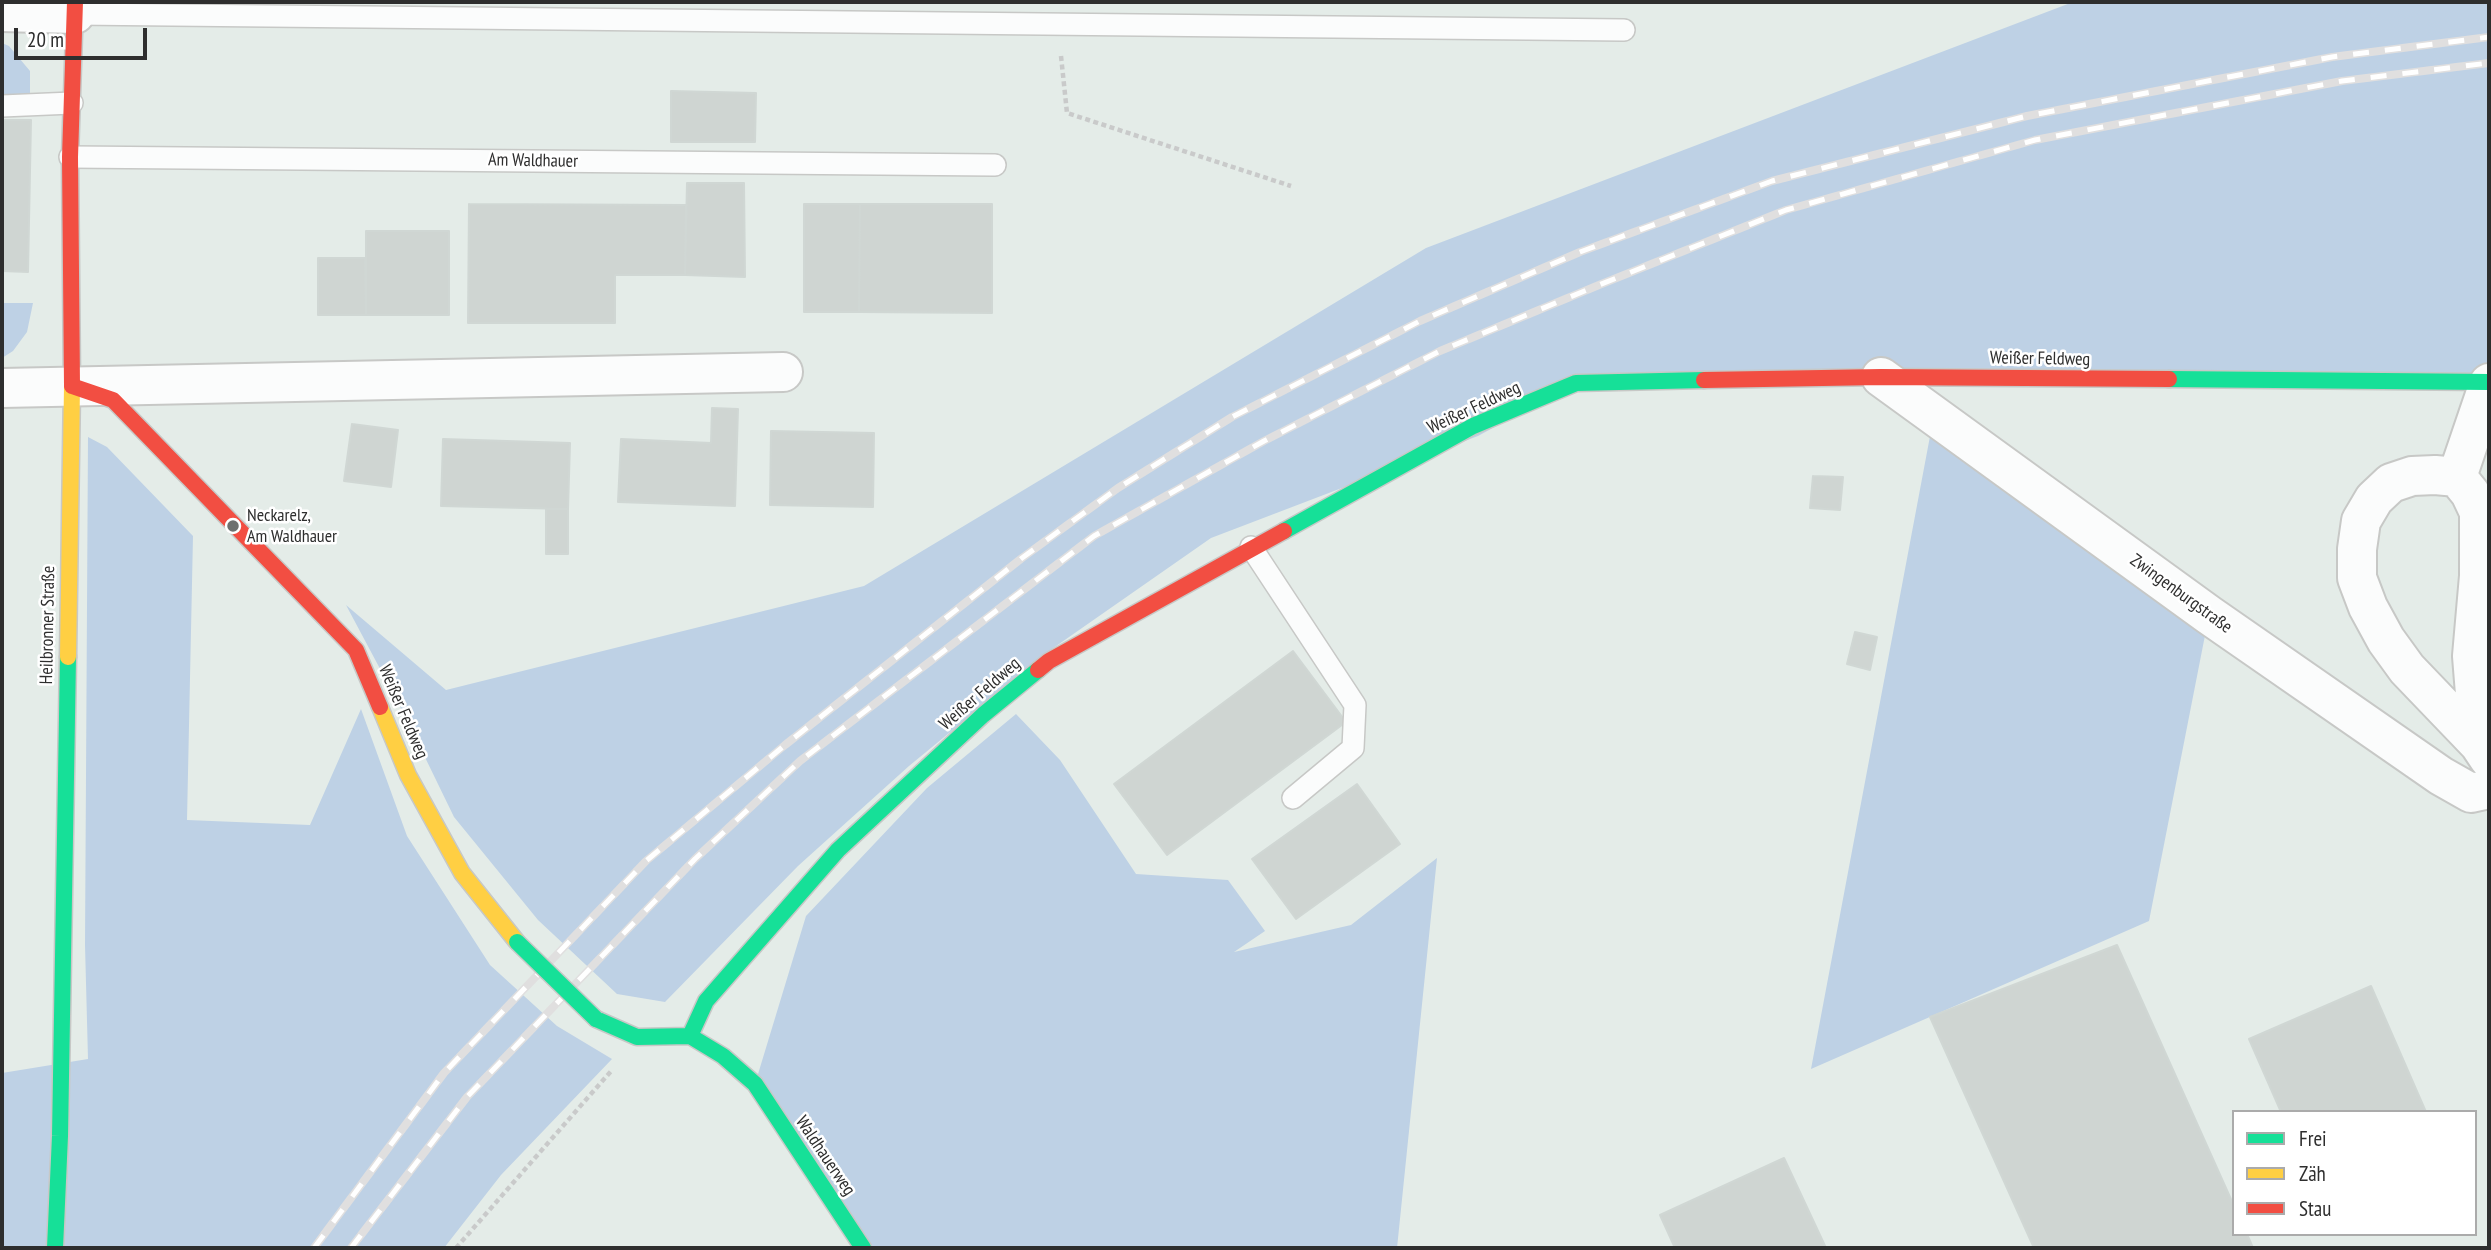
<!DOCTYPE html>
<html>
<head>
<meta charset="utf-8">
<style>
  body { margin:0 }
  #map { position:relative; width:2491px; height:1250px; overflow:hidden; background:#e4ece8; font-family:"PT Sans Narrow",sans-serif }
  canvas { display:block }
  .frame { position:absolute; inset:0; border:4px solid #2e2e2e; pointer-events:none }
  .legend { position:absolute; left:2232px; top:1110px; width:245px; height:126px; box-sizing:border-box; background:#fff; border:2px solid #ababab; margin:0; padding:9px 12px; list-style:none; font-size:21px; color:#2e2e2e }
  .legend li { display:flex; align-items:center; gap:14px; height:35px }
  .legend b { width:35px; border:2px solid #ababab }
  .scale { position:absolute; left:14px; top:28px; width:133px; height:32px; box-sizing:border-box; border:4px solid #2e2e2e; border-top:0; padding-left:9px; font-size:21px; line-height:24px; white-space:nowrap; color:#2e2e2e; -webkit-text-stroke:5px #fff; paint-order:stroke }
</style>
</head>
<body>
<div id="map">
<canvas width="2491" height="1250"></canvas>
<div class="frame"></div>
<ul class="legend">
<li><b style="height:9px;background:#16e098"></b>Frei</li>
<li><b style="height:9px;background:#ffcf43"></b>Zäh</li>
<li><b style="height:9px;background:#f24e42"></b>Stau</li>
</ul>
<div class="scale">20 m</div>
</div>
<script>
const ctx = document.querySelector('canvas').getContext('2d');
ctx.lineJoin = 'round';
function paint(path, color) {
  ctx.fillStyle = color;
  ctx.fill(path, 'evenodd');
}
function shape(rows) {
  const path = new Path2D();
  for (const r of rows) {
    path.moveTo(r[0], r[1]);
    for (let i = 2; i < r.length; i += 2) path.lineTo(r[i], r[i + 1]);
  }
  return path;
}
function trace(path, color, width, dash) {
  ctx.strokeStyle = color;
  ctx.lineWidth = width;
  ctx.lineCap = dash ? 'butt' : 'round';
  ctx.setLineDash(dash || []);
  ctx.stroke(path);
}
function drawText(font, color, halo, rows, align = 'center') {
  ctx.font = font + ' "PT Sans Narrow",sans-serif';
  ctx.lineWidth = 5;
  ctx.setLineDash([]);
  ctx.textBaseline = 'middle';
  ctx.strokeStyle = halo;
  ctx.fillStyle = color;
  for (const [text, x, y, turn = 0] of rows) {
    ctx.save();
    ctx.translate(x, y);
    ctx.rotate((+turn || 0) * Math.PI / 180);
    ctx.textAlign = isNaN(turn) ? turn : align;
    if (halo) ctx.strokeText(text, 0, 0);
    ctx.fillText(text, 0, 0);
    ctx.restore();
  }
}
paint(shape([
  [2073,2,2489,2,2489,387,1576,383,1478,436,1211,538,1049,651,909,766,798,866,665,1002,617,994,538,920,454,817,402,710,346,605,446,690,864,586,1426,248],
  [2,43,9,46,30,71,30,98,2,100],
  [2,303,33,303,27,332,13,351,2,358],
  [1934,415,2209,615,2149,921,1811,1069],
  [88,437,107,447,193,536,187,820,310,825,361,709,407,836,490,965,557,1026,612,1059,501,1175,444,1248,2,1248,2,1073,88,1059,85,945],
  [1016,714,1060,760,1136,874,1228,880,1265,931,1234,952,1351,925,1437,858,1397,1248,863,1248,755,1084,806,916,927,788]
]), '#bed1e5');
const building = shape([
  [671,91,756,93,755,142,671,142,671,91],
  [2,120,31,120,28,272,2,271,2,120],
  [687,183,744,183,745,277,685,275,687,183],
  [469,204,686,205,685,275,615,275,615,323,468,323,469,204],
  [804,204,860,204,859,312,804,312,804,204],
  [860,204,992,204,992,313,859,312,860,204],
  [366,231,449,231,449,315,366,315,366,231],
  [318,258,365,258,366,315,318,315,318,258],
  [712,408,738,409,735,506,618,502,621,439,711,443,712,408],
  [352,424,398,430,391,487,344,481,352,424],
  [771,431,874,433,873,507,770,505,771,431],
  [443,439,570,443,568,509,441,506,443,439],
  [1813,476,1843,477,1840,510,1810,508,1813,476],
  [546,509,568,509,568,554,546,554,546,509],
  [1855,632,1877,637,1870,670,1847,664,1855,632],
  [1293,651,1346,722,1167,855,1114,784,1293,651],
  [1357,784,1400,844,1296,919,1252,859,1357,784],
  [2117,945,2234,1206,2234,1234,2247,1234,2253,1248,2034,1248,1930,1017,2117,945],
  [2371,986,2426,1112,2281,1112,2249,1039,2371,986],
  [1784,1158,1826,1248,1675,1248,1660,1215,1784,1158]
]);
paint(building, '#cfd5d2');
trace(building, '#d0d7d4', 2);
const lane = shape([
  [75,14,1624,30],
  [2,106,72,103],
  [70,157,995,165],
  [1251,547,1355,705,1353,748,1293,798]
]);
const street = shape([
  [2,12,75,14],
  [1881,377,2209,615,2441,776,2471,793,2489,789],
  [2,388,783,372],
  [2457,477,2489,383],
  [2479,744,2472,656,2479,576,2479,512,2470,493,2457,477,2435,475,2412,476,2391,483,2374,499,2361,521,2357,549,2357,578,2368,607,2386,640,2407,669,2479,744,2489,759]
]);
const fast = shape([
  [2169,379,2489,382],
  [1284,531,1473,426,1576,383,1704,380],
  [596,1019,637,1037,690,1036,723,1056,755,1084,863,1248],
  [690,1036,706,1001,838,850,983,715,1038,670],
  [55,1248,60,1136,68,657]
]);
const slow = shape([
  [68,657,72,386],
  [380,707,408,775,462,873,517,942]
]);
const jam = shape([
  [1704,380,1881,377,2169,379],
  [72,386,113,400,356,650,380,707],
  [72,386,70,157,75,2],
  [1038,670,1049,661,1284,531]
]);
trace(lane, '#c7c8c6', 24);
trace(street, '#c7c8c6', 42);
trace(fast, '#c7c8c6', 19);
trace(slow, '#c7c8c6', 19);
trace(jam, '#c7c8c6', 19);
trace(shape([
  [1061,56,1067,113,1291,186],
  [456,1248,612,1070]
]), '#c9caca', 4.5, [5, 3.5]);
trace(lane, '#fbfcfc', 21);
trace(street, '#fbfcfc', 38);
trace(fast, '#16e098', 16);
trace(slow, '#ffcf43', 16);
trace(jam, '#f24e42', 16);
const rail = shape([
  [314,1248,444,1073,646,861,785,745,1022,558,1118,488,1232,417,1420,321,1580,252,1772,181,2027,116,2332,57,2489,37],
  [351,1248,467,1097,695,859,800,761,1094,536,1264,441,1440,351,1599,285,1786,210,2035,140,2342,81,2489,63]
]);
trace(rail, '#e0dfdf', 8);
trace(rail, '#fff', 5, [16]);
const fastBridge = shape([
  [517,942,596,1019]
]);
trace(fastBridge, '#c7c8c6', 19, []);
trace(fastBridge, '#16e098', 16);
for (const [x, y, r, color] of [
  [233,526,7,"#6e706f"]
]) {
  const dot = new Path2D();
  dot.arc(x, y, r, 0, 2 * Math.PI);
  ctx.fillStyle = color;
  ctx.fill(dot);
  trace(dot, '#fff', 2.5);
}
drawText('18px', '#2e2e2e', '#fff', [
  ["Am Waldhauer",533,161,1],
  ["Weißer Feldweg",2040,359,1],
  ["Weißer Feldweg",1474,408,-25],
  ["Zwingenburgstraße",2181,594,36],
  ["Heilbronner Straße",48,625,-89],
  ["Weißer Feldweg",980,694,-41],
  ["Weißer Feldweg",403,712,67],
  ["Waldhauerweg",825,1156,56]
]);
drawText('18px', '#2e2e2e', '#fff', [
  ["Neckarelz,",247,516],
  ["Am Waldhauer",247,537]
], 'left');
</script>
</body>
</html>
